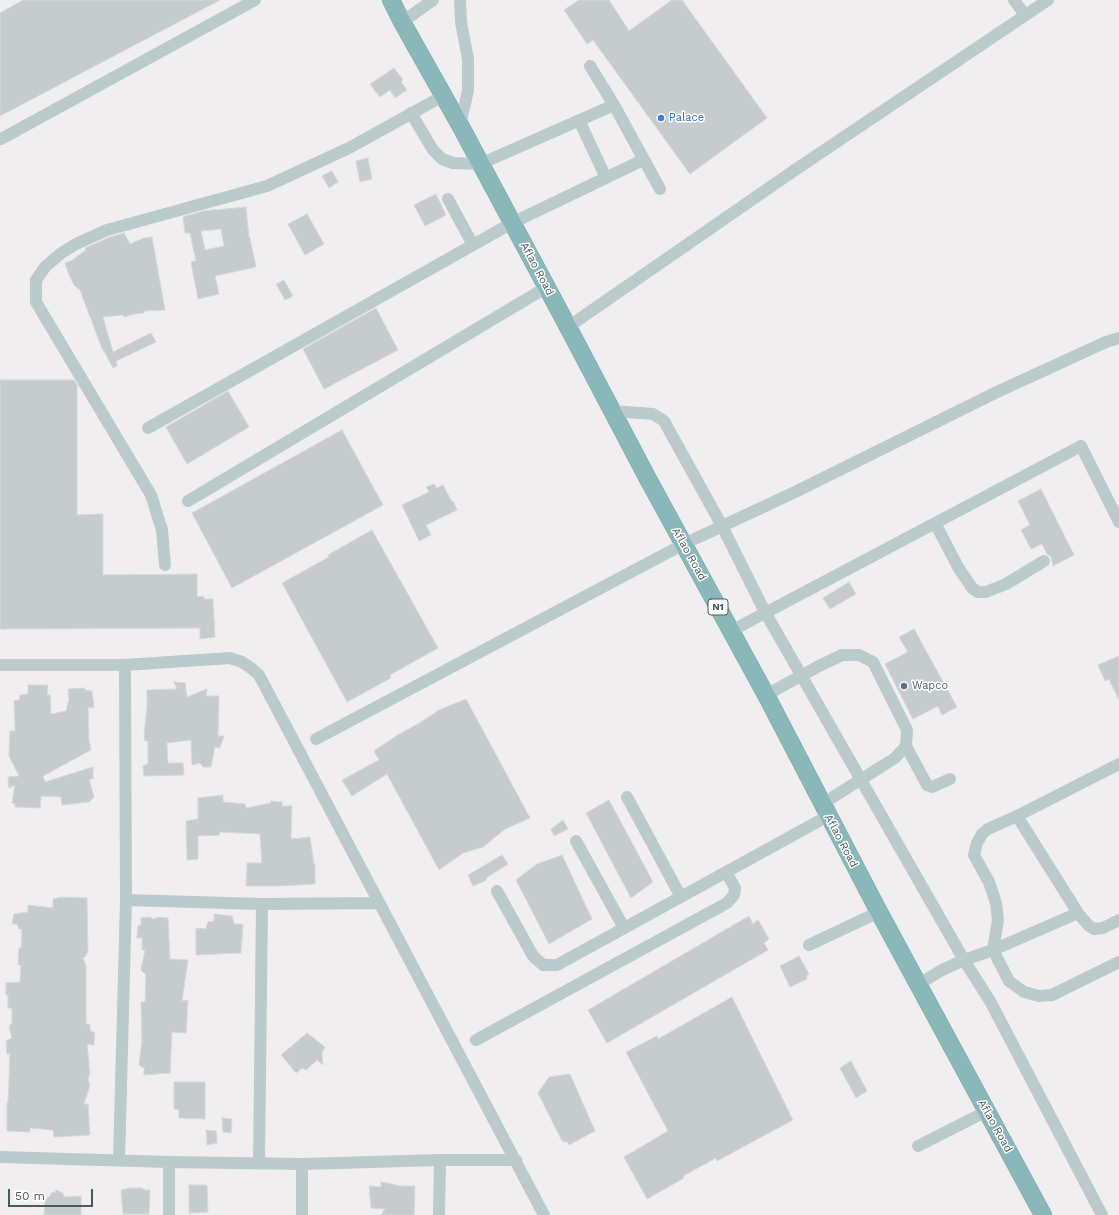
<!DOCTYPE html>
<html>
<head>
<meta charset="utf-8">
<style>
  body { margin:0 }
  #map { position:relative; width:1119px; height:1215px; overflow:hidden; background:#f1eef0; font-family:"Work Sans",sans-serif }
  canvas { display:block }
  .scale { position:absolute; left:8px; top:1189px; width:85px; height:18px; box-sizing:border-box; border:2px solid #485a5a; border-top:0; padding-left:5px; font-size:12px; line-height:14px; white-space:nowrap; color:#485a5a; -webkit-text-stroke:3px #fff; paint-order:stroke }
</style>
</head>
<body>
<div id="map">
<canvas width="1119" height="1215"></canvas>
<div class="scale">50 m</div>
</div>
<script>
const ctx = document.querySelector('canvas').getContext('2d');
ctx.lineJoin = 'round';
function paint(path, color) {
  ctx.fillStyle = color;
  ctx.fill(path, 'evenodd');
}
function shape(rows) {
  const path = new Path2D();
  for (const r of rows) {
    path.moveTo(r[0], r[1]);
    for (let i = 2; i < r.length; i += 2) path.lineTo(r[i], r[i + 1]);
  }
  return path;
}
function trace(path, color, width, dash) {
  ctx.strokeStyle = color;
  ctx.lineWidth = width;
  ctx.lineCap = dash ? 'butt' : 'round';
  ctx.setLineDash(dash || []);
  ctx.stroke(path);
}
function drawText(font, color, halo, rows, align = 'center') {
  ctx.font = font + ' "Work Sans",sans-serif';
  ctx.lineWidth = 3;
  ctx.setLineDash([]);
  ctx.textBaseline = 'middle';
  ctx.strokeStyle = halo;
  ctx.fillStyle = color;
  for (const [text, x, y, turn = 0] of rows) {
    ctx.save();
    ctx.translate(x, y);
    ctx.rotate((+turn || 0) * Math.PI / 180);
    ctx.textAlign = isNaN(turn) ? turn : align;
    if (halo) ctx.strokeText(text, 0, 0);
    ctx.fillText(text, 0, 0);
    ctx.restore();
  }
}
const building = shape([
  [23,0,220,0,0,116,0,13,23,0],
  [579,0,609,0,629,31,672,0,682,0,767,118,690,174,593,40,587,44,564,10,579,0],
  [394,68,403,80,401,82,407,90,395,98,390,90,380,97,370,84,394,68],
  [368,158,372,179,360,182,356,161,368,158],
  [332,171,338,182,329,188,322,176,332,171],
  [436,194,446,215,425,226,414,205,436,194],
  [246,207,249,238,250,238,256,267,215,276,219,294,198,299,191,262,196,261,190,233,185,233,183,217,203,211,246,207],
  [221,229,224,246,205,250,201,231,221,229],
  [307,214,324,244,305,255,288,224,307,214],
  [124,233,130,244,144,238,152,237,165,310,144,311,144,313,134,314,124,317,123,315,103,317,113,352,151,333,156,342,116,361,117,366,113,368,104,351,103,351,80,290,74,285,69,275,65,263,71,261,86,250,85,248,110,237,124,233],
  [284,280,293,296,285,300,276,284,284,280],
  [376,308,398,350,324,389,303,349,376,308],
  [0,380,74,380,77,385,77,515,103,514,103,575,197,574,197,597,203,596,205,599,213,599,215,637,200,639,200,628,0,629,0,380],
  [228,391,249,427,187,464,166,427,228,391],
  [342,430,383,505,232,588,192,513,342,430],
  [434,484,437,488,443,485,452,502,453,501,457,510,426,525,431,535,419,541,402,505,429,492,426,487,434,484],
  [1041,489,1074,555,1053,566,1051,557,1047,554,1042,544,1031,549,1021,530,1030,525,1018,501,1041,489],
  [372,530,438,648,390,675,391,678,347,702,282,583,329,557,328,555,372,530],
  [849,582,856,594,830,609,823,598,849,582],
  [914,629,957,707,942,715,938,706,913,719,885,664,908,652,899,637,914,629],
  [1119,656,1119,700,1109,679,1105,681,1098,665,1119,656],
  [174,682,185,683,187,697,207,689,206,696,219,696,218,736,224,736,220,748,215,747,211,767,203,767,200,763,192,765,191,740,167,743,168,763,183,763,184,775,144,776,143,766,148,764,148,741,145,741,144,736,147,708,147,690,177,689,174,682],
  [28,685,48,685,47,695,50,695,51,714,66,711,69,700,68,689,84,688,86,690,92,691,94,708,88,707,89,740,91,750,43,776,45,782,93,767,93,779,89,779,94,797,89,802,62,805,61,797,41,796,40,808,15,807,15,804,12,803,15,785,9,788,8,777,19,776,9,756,10,731,15,731,14,701,19,700,20,695,28,694,28,685],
  [466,699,530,818,505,829,483,847,463,853,439,870,387,774,352,796,342,780,379,760,374,751,396,736,418,724,439,710,466,699],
  [223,795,223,802,245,804,246,808,271,803,271,801,282,802,282,806,292,806,291,837,292,839,310,837,314,864,315,864,315,884,278,886,246,886,247,863,262,863,260,834,220,832,219,835,198,836,198,859,187,860,186,821,198,819,198,798,223,795],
  [609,800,653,882,631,898,586,813,609,800],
  [563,820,568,829,554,836,551,829,563,820],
  [502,855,508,864,486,878,487,880,473,886,468,875,502,855],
  [562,855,592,919,549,944,516,880,537,864,562,855],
  [61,897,87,898,88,953,86,953,86,956,83,958,86,966,86,1024,90,1024,90,1030,95,1033,94,1045,87,1044,90,1074,88,1079,90,1085,84,1104,88,1104,90,1135,54,1137,53,1130,30,1128,30,1132,7,1131,7,1102,8,1102,10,1054,7,1054,6,1041,12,1038,9,1027,12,1023,12,1008,8,1008,8,995,6,995,6,983,20,982,21,965,18,965,19,948,21,948,22,929,19,929,17,924,12,924,14,914,28,912,28,905,53,908,53,899,61,897],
  [214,914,232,916,234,924,243,924,241,953,196,955,196,928,206,929,208,922,214,921,214,914],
  [749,916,753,924,758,920,769,939,764,943,768,950,607,1043,588,1010,749,916],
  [150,917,153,919,159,917,168,918,170,959,188,960,182,1001,188,1000,186,1033,172,1032,170,1073,144,1075,144,1068,139,1065,142,1041,141,1002,145,1002,146,975,141,970,145,950,142,950,142,938,137,938,138,926,141,925,141,918,150,917],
  [799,956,809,974,806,976,807,979,790,987,780,966,799,956],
  [732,997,793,1120,717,1161,716,1158,683,1176,684,1178,647,1199,624,1157,668,1131,626,1052,657,1036,658,1039,732,997],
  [307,1033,325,1047,322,1053,323,1065,317,1060,306,1070,302,1068,296,1073,281,1055,307,1033],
  [851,1061,867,1091,856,1098,840,1068,851,1061],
  [570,1074,595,1131,569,1145,568,1142,562,1141,538,1093,549,1077,570,1074],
  [174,1082,205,1082,205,1119,179,1118,179,1110,174,1109,174,1082],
  [222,1118,232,1119,231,1133,223,1132,222,1118],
  [206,1130,216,1131,217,1143,207,1145,206,1130],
  [381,1182,401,1186,415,1186,414,1215,381,1215,385,1209,371,1208,369,1186,381,1187,381,1182],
  [189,1185,207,1185,208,1212,189,1213,189,1185],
  [130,1188,142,1188,144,1190,150,1190,149,1214,123,1214,121,1190,130,1188],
  [56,1190,63,1193,64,1197,81,1196,81,1215,44,1215,45,1200,50,1196,52,1192,55,1193,56,1190]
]);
paint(building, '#c6ccce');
trace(building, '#d3d8d9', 1);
const highway = shape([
  [391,0,402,22,460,125,568,327,648,479,766,695,879,912,1043,1215]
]);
trace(highway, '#75a3a5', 18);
trace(shape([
  [1014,0,1025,15],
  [402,22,433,0],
  [590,66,614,105,660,189],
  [411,113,433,150,442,159,453,163,480,164,614,105],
  [579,120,606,178],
  [460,125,468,91,468,59,461,22,460,0],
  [1,139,255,0],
  [448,199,473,245],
  [568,327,792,172,1048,0],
  [612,411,653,414,664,421,722,526,765,612,964,960,990,1001,1102,1215],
  [148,428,512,223,643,160],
  [188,501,547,287],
  [935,523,958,567,972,588,978,592,986,592,1006,584,1044,561],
  [165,565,162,530,151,495,36,302,36,280,45,267,60,254,76,244,107,230,267,186,349,148,443,96],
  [731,631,1081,446,1119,522],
  [0,665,125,665,230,658,242,662,251,668,259,675,544,1215],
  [766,695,819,666,842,655,859,655,873,662,907,730,906,746,895,758,822,804],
  [316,739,684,544,795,492,997,392,1106,342,1119,338],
  [906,746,927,785,932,787,950,779],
  [1119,764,1017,816,988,829,982,834,977,843,974,855,989,882,996,903,998,920,993,950,1009,981,1024,992,1039,996,1052,995,1119,962],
  [627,797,681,897],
  [576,841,624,928],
  [497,891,533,956,543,965,557,965,828,816],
  [126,900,262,904,379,903],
  [1078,913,1088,925,1094,929,1103,928,1119,920],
  [809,945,879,912],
  [919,984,942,970,964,960,993,950,1078,913,1017,816],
  [476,1040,727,903,734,895,735,888,726,872],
  [918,1146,987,1111],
  [0,1157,169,1162,302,1164,440,1160,516,1160],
  [119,1160,126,900,125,665],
  [169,1162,169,1215],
  [259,1163,262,904],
  [302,1215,302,1164],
  [439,1215,440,1160]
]), '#bbcaca', 12);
trace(highway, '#8ab8ba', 17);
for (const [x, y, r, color] of [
  [661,118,4,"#3f7fe0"],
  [904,686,4,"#5c6f8a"]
]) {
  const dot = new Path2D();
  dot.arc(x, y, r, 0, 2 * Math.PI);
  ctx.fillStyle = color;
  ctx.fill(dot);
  trace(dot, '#fff', 1.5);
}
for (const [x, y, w] of [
  [718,607,20]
]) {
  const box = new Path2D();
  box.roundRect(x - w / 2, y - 8, w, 16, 3);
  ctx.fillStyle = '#fff';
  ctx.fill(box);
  trace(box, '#485a5a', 1);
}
drawText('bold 10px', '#485a5a', null, [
  ["N1",718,607]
]);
drawText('11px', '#366cbe', '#fff', [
  ["Palace",669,118]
], 'left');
drawText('11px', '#485a5a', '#fff', [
  ["Aflao Road",537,269,62],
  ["Aflao Road",689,554,61],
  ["Aflao Road",841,841,62],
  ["Aflao Road",995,1126,61]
]);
drawText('11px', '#4e5e75', '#fff', [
  ["Wapco",912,686]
], 'left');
</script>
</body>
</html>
